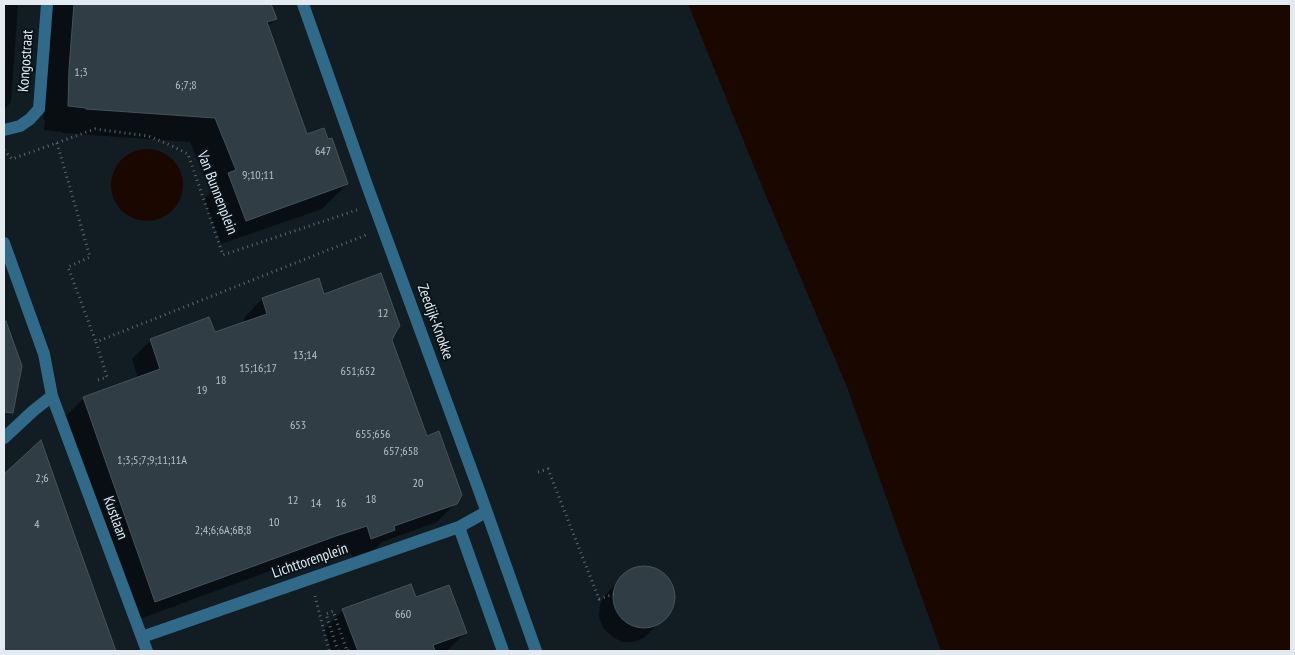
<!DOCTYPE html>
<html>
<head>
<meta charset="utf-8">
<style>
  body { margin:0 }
  #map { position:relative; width:1295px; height:655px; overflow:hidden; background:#111c23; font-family:"PT Sans Narrow",sans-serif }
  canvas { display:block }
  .frame { position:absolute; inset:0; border:5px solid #e3ebf0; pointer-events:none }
</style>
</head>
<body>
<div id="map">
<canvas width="1295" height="655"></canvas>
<div class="frame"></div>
</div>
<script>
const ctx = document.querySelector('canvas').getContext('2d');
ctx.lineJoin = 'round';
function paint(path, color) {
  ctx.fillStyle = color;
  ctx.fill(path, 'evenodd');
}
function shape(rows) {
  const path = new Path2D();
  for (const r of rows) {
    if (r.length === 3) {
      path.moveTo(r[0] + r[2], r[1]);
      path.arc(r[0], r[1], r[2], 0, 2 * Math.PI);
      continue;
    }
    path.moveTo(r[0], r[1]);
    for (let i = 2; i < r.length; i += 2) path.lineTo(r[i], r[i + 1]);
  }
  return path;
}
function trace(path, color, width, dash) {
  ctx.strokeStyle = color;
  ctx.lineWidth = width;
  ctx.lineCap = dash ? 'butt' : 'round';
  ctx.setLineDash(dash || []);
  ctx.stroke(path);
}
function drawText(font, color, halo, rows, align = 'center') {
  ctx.font = font + ' "PT Sans Narrow",sans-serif';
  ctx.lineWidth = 4;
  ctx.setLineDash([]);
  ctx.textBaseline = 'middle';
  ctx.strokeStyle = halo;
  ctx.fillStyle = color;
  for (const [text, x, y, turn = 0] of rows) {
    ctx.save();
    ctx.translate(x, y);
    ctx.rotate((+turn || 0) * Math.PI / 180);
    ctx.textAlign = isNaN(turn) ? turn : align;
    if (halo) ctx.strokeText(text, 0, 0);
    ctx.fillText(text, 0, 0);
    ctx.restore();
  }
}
paint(shape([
  [688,4,1291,4,1291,651,941,651,847,387,764,191],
  [147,185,36]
]), '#1a0700');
paint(shape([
  [4,4,18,4,11,102,4,110],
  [52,4,271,4,276,19,268,26,306,135,347,184,322,209,221,244,204,199,211,192,190,142,62,133,62,132,44,130,45,120,43,120],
  [318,280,324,295,390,340,426,437,456,503,437,522,382,542,375,549,352,557,348,544,316,554,137,620,65,417,84,398,138,378,132,359,151,340,214,334,245,323,244,318,262,299],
  [10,335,19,378,4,393,4,338],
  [40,442,115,651,4,651,4,476],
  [641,568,655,569,661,572,670,582,674,594,674,601,669,613,644,638,633,642,623,642,614,638,603,628,599,617,600,605,604,596,619,581,630,571],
  [415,599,465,633,447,651,332,651,324,629,343,610]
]), '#0007');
const building = shape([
  [74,4,271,4,277,19,267,22,307,134,324,128,328,139,332,138,348,184,246,221,228,173,236,170,215,118,86,109,86,108,68,106,69,69,74,4],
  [381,273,400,326,397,330,392,340,427,436,439,431,462,495,457,504,394,526,395,530,371,539,367,526,336,536,155,602,83,397,160,369,150,339,209,317,215,332,267,314,262,298,319,278,324,294,381,273],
  [6,321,22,366,13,413,4,412,4,322,6,321],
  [41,440,73,531,116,651,4,651,4,474,41,440],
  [644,597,31],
  [411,584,416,597,449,585,467,633,433,645,435,651,358,651,342,609,411,584]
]);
paint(building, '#313d45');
trace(building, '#46535b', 1);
trace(shape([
  [57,143,90,257,68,267,96,342],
  [4,150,12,159,95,129,148,136,170,145,188,154,223,255,357,210],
  [98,380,107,377,96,342,366,235],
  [538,472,548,469,599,599,614,594],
  [315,596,329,651],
  [338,651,326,614,333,611,347,651,349,650]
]), '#5e686e', 3, [1, 4]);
trace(shape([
  [303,4,368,188,480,493,536,651],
  [4,130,20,126,30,119,39,109,47,4],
  [4,243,44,354,52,396,147,651],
  [4,438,33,411,52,396],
  [459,527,503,651],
  [142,637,459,527,486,512]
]), '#316a88', 12);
drawText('12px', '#b6c0c5', null, [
  ["1;3",81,73],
  ["6;7;8",186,86],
  ["647",323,152],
  ["9;10;11",258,176],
  ["12",383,314],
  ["13;14",305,356],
  ["15;16;17",258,369],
  ["651;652",358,372],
  ["18",221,381],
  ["19",202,391],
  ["653",298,426],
  ["655;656",373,435],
  ["657;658",401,452],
  ["1;3;5;7;9;11;11A",152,461],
  ["2;6",42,479],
  ["20",418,484],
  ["18",371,500],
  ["12",293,501],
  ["14",316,504],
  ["16",341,504],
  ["10",274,523],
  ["4",37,525],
  ["2;4;6;6A;6B;8",223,531],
  ["660",403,615]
]);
drawText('15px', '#e3ebf0', '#08131a', [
  ["Kongostraat",26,61,-86],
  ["Van Bunnenplein",217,193,69],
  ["Zeedijk-Knokke",435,322,70],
  ["Kustlaan",115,518,70],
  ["Lichttorenplein",310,561,-19]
]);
</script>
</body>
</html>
